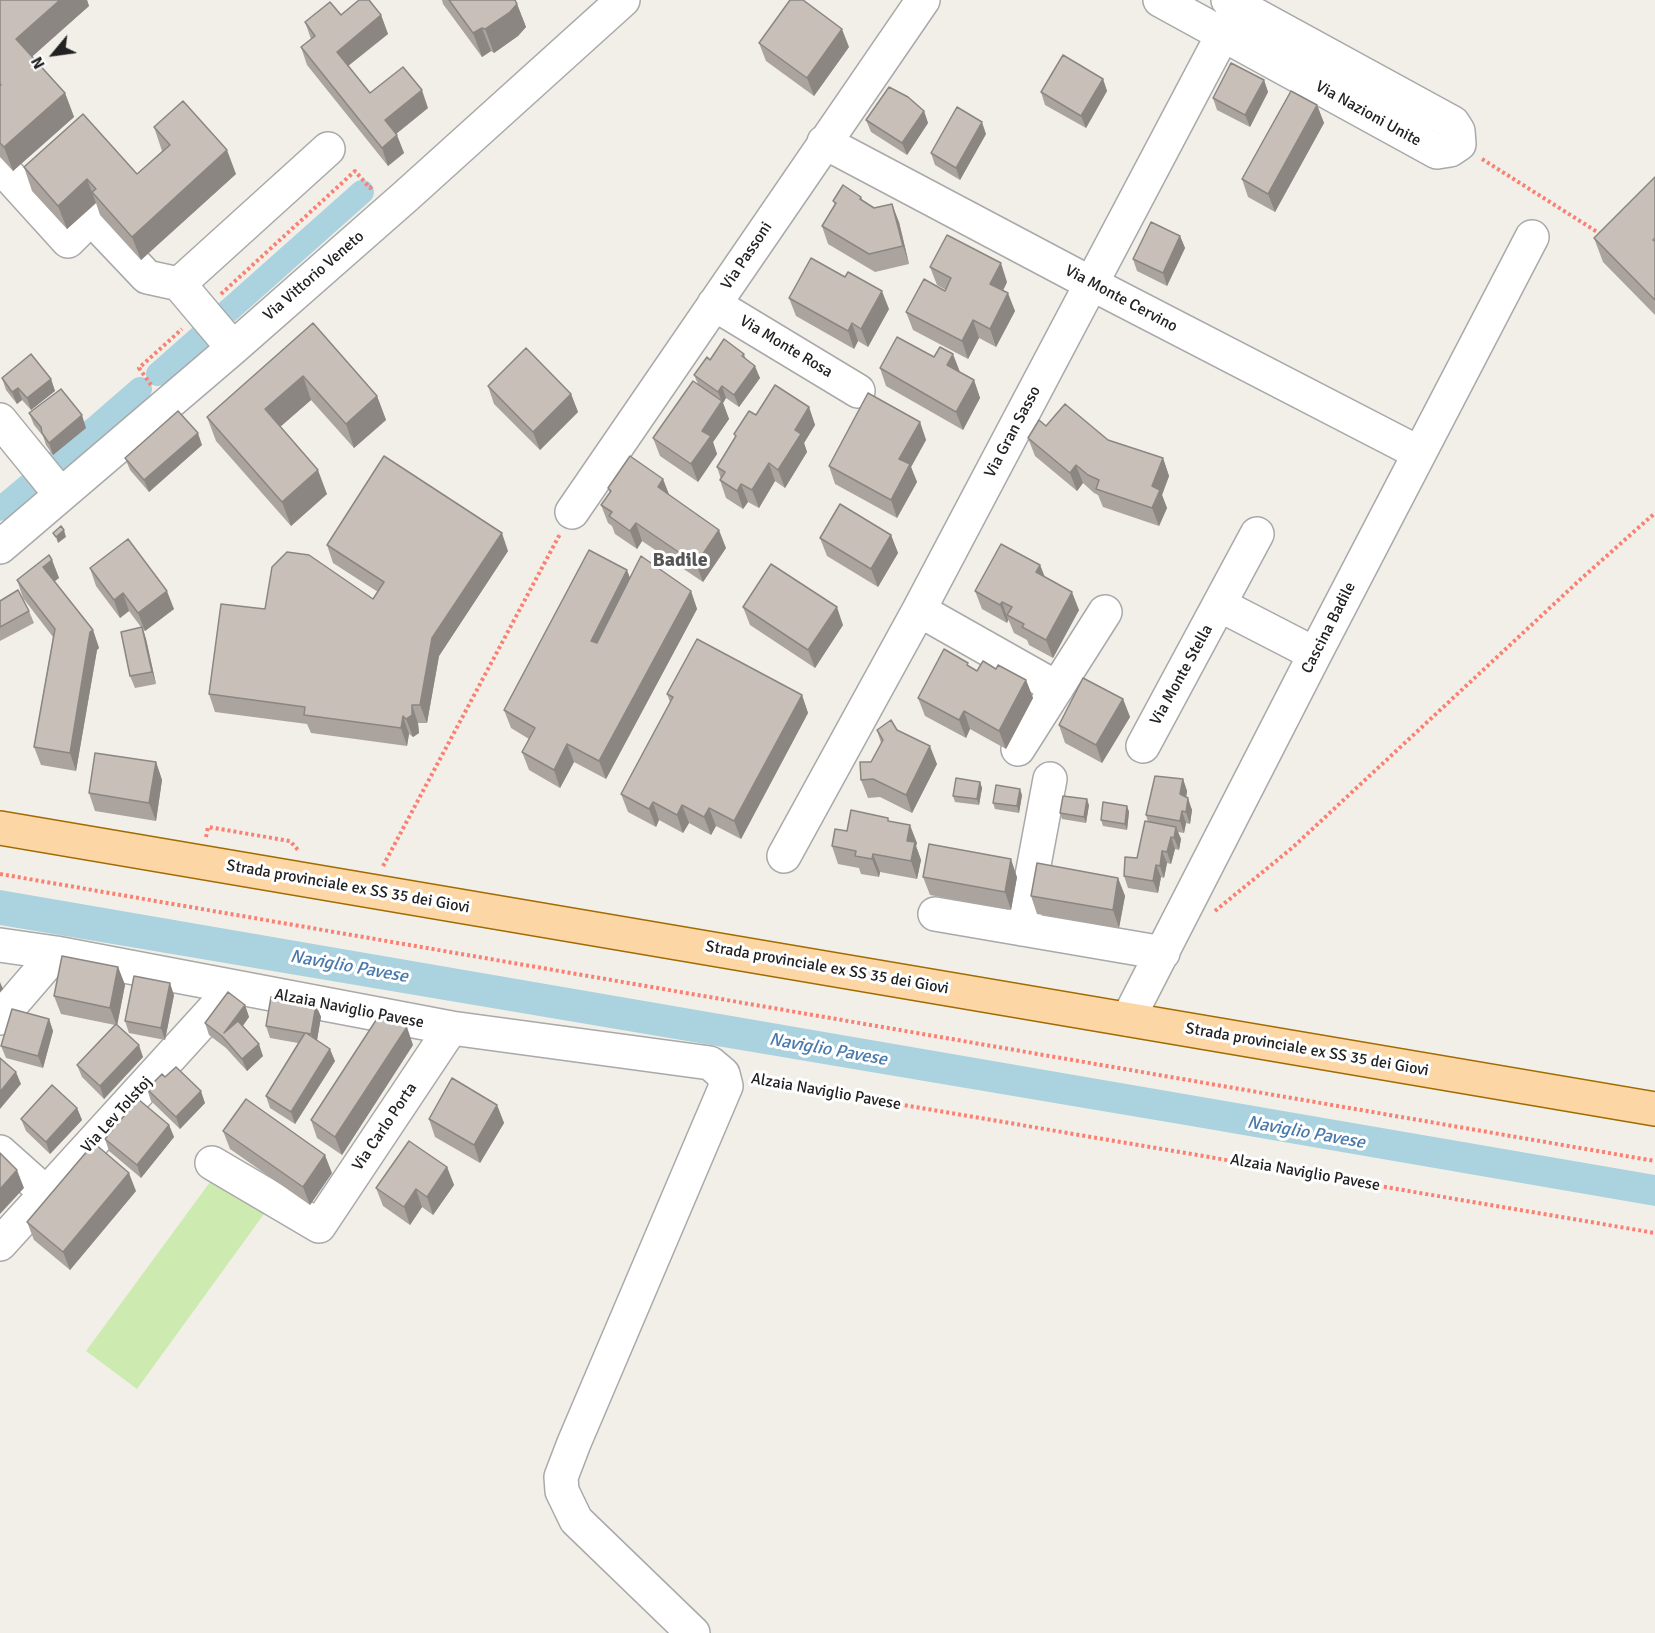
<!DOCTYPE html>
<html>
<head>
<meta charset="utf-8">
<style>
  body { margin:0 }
  #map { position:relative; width:1655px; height:1633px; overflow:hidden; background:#f2efe9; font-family:Signika,sans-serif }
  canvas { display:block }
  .north { position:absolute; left:24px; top:24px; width:60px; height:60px; -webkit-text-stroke:4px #fff; paint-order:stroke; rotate:241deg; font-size:16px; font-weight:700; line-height:24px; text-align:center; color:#222 }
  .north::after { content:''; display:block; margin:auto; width:21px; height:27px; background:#222; clip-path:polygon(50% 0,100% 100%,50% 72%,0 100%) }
</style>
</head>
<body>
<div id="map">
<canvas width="1655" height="1633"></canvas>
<div class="north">N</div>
</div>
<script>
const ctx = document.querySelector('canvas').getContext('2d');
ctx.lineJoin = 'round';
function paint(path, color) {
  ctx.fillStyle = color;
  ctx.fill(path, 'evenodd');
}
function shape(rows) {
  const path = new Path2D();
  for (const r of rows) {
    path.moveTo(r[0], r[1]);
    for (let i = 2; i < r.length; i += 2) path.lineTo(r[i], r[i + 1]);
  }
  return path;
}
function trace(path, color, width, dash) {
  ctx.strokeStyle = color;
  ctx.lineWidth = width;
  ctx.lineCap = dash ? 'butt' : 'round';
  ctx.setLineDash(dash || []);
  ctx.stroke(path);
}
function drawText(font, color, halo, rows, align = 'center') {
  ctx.font = font + ' Signika,sans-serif';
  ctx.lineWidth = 6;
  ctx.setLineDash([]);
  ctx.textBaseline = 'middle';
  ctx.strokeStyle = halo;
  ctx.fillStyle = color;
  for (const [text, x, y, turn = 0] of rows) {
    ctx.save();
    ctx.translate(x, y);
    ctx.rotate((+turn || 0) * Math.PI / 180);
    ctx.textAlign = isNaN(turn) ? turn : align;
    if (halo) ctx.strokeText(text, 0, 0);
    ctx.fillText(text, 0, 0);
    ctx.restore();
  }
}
paint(shape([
  [213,1178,267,1210,137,1389,86,1351]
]), '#cdebb0');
paint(shape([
  [0,890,1655,1175,1655,1206,1191,1126,0,925]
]), '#aad3df');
trace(shape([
  [227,312,362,192],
  [158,374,200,337],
  [57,461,140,389],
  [0,509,29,485]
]), '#aad3df', 24);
const minor = shape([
  [1160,0,1437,152,1450,150,1459,144,1458,131,1453,123,1228,0],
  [824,142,1092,284,1419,453],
  [0,166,68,241,91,218,147,277,179,284,233,348],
  [179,284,328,149],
  [714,304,858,391],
  [0,420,61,495],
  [572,512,923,0],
  [0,547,233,348,406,196,623,0],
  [1220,605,1315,654],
  [919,610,1057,688],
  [1143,746,1257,534],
  [1018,749,1105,612],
  [784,856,919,610,1241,0],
  [935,914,1163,953],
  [1022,929,1050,779],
  [0,945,56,953,451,1028,710,1063,723,1074,726,1086,574,1443,561,1477,562,1491,576,1520,693,1633],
  [0,1018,56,953],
  [1128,1019,1315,654,1532,237],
  [0,1152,46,1193],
  [212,1163,319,1226,451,1028],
  [0,1244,234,987]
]);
const major = shape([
  [0,828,1655,1109]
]);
trace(minor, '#a9a9a9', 36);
trace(major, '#a06b00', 36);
trace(shape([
  [1482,159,1602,235],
  [221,294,355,171,370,188,373,185],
  [151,385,139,368,182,329],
  [206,837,208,827,290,841,298,850],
  [383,866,560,534],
  [0,874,1655,1161],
  [1215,911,1292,848,1583,577,1655,513],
  [751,1079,1655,1233]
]), '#fa8072', 4, [3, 3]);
trace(minor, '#fff', 33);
trace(major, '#fcd6a4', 33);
paint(shape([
  [0,0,87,0,89,6,32,56,65,93,74,117,13,171,0,157],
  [442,0,515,0,517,4,526,27,518,36,494,53,491,51,482,57,443,4],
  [341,15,381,15,388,34,348,66,370,93,428,108,396,134,404,153,388,166,307,65,301,47,311,39,305,22],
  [759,43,849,47,814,96,766,61],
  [1103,79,1107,91,1086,128,1045,105,1041,92],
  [1264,80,1268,92,1250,127,1217,110,1213,98],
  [1317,105,1324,123,1275,212,1248,197,1242,179],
  [924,111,928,123,907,155,871,132,866,120],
  [154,127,236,174,141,260,100,215,96,203,67,229,32,191,24,167,137,174,162,151],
  [986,134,960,180,935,165,931,153],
  [1655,177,1655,315,1603,262,1594,238],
  [861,197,863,201,899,222,909,264,875,272,828,244,822,226,835,205,833,201],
  [1180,236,1185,248,1167,286,1137,271,1133,259],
  [930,267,1007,282,1003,291,1015,311,996,347,979,338,968,359,913,330,906,312,946,290,937,285],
  [789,298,889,309,868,347,858,341,854,349,796,316],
  [313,323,377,396,386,420,354,448,311,400,280,427,327,494,291,526,216,441,207,417],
  [744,354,746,359,760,378,739,407,726,398,723,403,729,419,713,442,717,454,698,482,660,456,653,438,698,384,694,375,710,360],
  [880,368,974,380,980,398,963,430,886,386],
  [2,378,51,379,55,391,31,410,22,400,17,404,6,390],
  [488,386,571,394,578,412,540,450,494,404],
  [809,407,815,425,804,443,807,452,785,488,775,481,759,508,748,502,743,509,726,498,720,480,721,479,717,467,736,437,734,434,756,415],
  [29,413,86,428,53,455,46,445,43,436,34,425],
  [920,422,926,440,911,467,917,482,897,518,835,484,829,466],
  [1046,426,1108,440,1163,458,1169,476,1162,495,1167,508,1159,526,1103,507,1098,495,1094,493,1083,483,1077,491,1035,456,1028,438],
  [202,445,149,492,130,470,125,458],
  [663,479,669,495,726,548,703,582,642,541,637,549,615,534,612,526,608,523,601,505,610,493,608,488],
  [891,535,898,553,878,587,827,556,820,538],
  [327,545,508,551,439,656,427,723,418,723,419,733,413,737,409,734,407,746,311,733,307,724,215,712,209,694,265,609,373,599,378,592,333,563],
  [52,560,59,578,54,581,93,630,99,648,97,650,76,771,41,765,34,747,53,637,23,598,17,580],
  [1040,565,1045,577,1079,610,1053,658,1029,645,1027,640,1014,633,1009,621,1008,620,1007,623,982,609,975,591],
  [90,568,174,609,145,631,143,629,146,639,156,684,135,688,130,676,141,627,129,611,120,618,96,586],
  [630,578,691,591,697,609,606,779,574,762,560,788,529,770,522,752,529,739,511,728,504,710],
  [0,601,29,611,34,623,0,641],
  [743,607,843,625,815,668,750,625],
  [970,667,977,671,996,669,1026,680,1033,698,1006,749,970,729,966,738,925,716,918,698],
  [667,694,802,695,808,713,741,839,716,826,711,835,689,823,683,833,659,820,656,827,628,812,621,794,670,702],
  [1123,699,1130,717,1102,763,1065,743,1059,725],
  [877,730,897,730,937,764,912,813,880,797,868,798,861,780,881,743],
  [156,762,162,780,156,821,95,811,89,793],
  [1183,779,1187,791,1186,797,1192,810,1190,824,1186,823,1184,833,1178,832,1181,839,1179,850,1175,849,1171,864,1167,863,1164,878,1161,877,1158,893,1128,888,1124,876,1137,858,1148,822,1146,815],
  [980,782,982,788,979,805,955,802,953,796],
  [1022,795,1019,813,995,809,993,803],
  [1089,805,1086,823,1062,819,1060,813],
  [1127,806,1129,812,1127,830,1103,826,1101,820],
  [890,821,917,843,916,846,921,860,917,879,880,872,879,877,861,874,859,868,838,864,832,846,847,831],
  [923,877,1017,877,1011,910,930,895],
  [1118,878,1125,896,1119,928,1037,914,1031,896],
  [118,967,125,985,117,1025,143,1057,104,1099,82,1077,77,1065,115,1025,61,1014,54,996],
  [174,995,165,1040,129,1033,125,1021],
  [245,1005,249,1017,243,1026,263,1056,247,1071,226,1048,209,1035,205,1023],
  [316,1005,321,1017,317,1040,335,1061,295,1124,270,1108,266,1096,298,1043,270,1038,266,1026],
  [49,1019,53,1031,43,1068,6,1058,1,1046],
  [413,1045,342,1155,317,1138,311,1120],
  [165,1077,205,1103,180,1129,151,1101,147,1089],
  [497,1105,504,1123,480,1163,435,1137,429,1119],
  [77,1108,82,1120,50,1154,26,1131,21,1119],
  [169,1125,174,1137,141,1178,109,1151,105,1139],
  [223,1131,332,1173,310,1205,230,1149],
  [447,1167,454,1185,433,1215,422,1207,410,1225,383,1206,376,1188],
  [136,1191,70,1270,34,1240,27,1222]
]), '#aba49e');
paint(shape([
  [60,0,87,0,89,6,25,63,16,39],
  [517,4,526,27,518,36,494,53,485,29],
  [381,15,388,34,343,70,337,52],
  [482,28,491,51,482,57,473,33],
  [842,29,849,47,814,96,807,78],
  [1103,79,1107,91,1086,128,1081,116],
  [1264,80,1268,92,1250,127,1245,115],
  [422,90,428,108,391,138,385,120],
  [65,93,74,117,13,171,4,147],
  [1317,105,1324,123,1275,212,1268,194],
  [924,111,928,123,907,155,902,143],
  [982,122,986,134,960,180,956,168],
  [397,135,404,153,388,166,382,148],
  [227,150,236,174,141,260,132,237],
  [87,179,96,203,67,229,58,206],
  [892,204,899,222,909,264,903,246],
  [1180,236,1185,248,1167,286,1163,273],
  [1001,263,1007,282,997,302,990,284],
  [882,291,889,309,868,347,861,329],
  [1008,293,1015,311,996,347,990,329],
  [973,320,979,338,968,359,962,341],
  [852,323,858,341,854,349,848,331],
  [953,354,960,372,947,365],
  [755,366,760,378,739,407,734,395],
  [303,376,311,400,273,433,265,409],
  [51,379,55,391,31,410,27,398],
  [974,380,980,398,963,430,956,412],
  [722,386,726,398,723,403,729,419,713,442,717,454,698,482,691,464,702,431,722,402,718,392],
  [18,388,22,400,17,404,12,392],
  [571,394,578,412,540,450,533,432],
  [377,396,386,420,354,448,346,424],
  [809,407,815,425,804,443,807,452,785,488,778,470,795,430],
  [82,415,86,428,53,455,49,443],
  [920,422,926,440,911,467,917,482,897,518,891,500,899,459],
  [198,433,202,445,149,492,144,480],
  [1163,458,1169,476,1162,495,1167,508,1159,526,1152,508,1152,486],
  [769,463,775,481,759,508,752,490],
  [1076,465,1083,483,1077,491,1070,473],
  [318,470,327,494,291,526,282,502],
  [663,479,670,497,658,487],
  [741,484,748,502,743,509,737,491],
  [636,523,642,541,637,549,630,531],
  [64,530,66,537,58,543,56,537],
  [719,530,726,548,703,582,696,564],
  [502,533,508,551,439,656,427,723,420,705,432,638],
  [891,535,898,553,878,587,871,569],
  [52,560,59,578,50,585,43,567],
  [1040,565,1047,583,1036,572],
  [627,570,634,588,597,659,591,641],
  [167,591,174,609,145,631,138,613],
  [691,591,697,609,606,779,599,761],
  [1072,592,1079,610,1053,658,1046,640],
  [123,593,129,611,120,618,114,600],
  [1002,602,1008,620,1007,623,1000,605],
  [837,607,843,625,815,668,808,650],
  [142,627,146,639,156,684,152,672],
  [93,630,99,648,97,650,76,771,70,753,90,632],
  [1026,680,1033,698,1006,749,999,731],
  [802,695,808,713,741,839,734,821],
  [1123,699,1130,717,1102,763,1096,745],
  [412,705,418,723,419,733,413,737,406,719],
  [964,711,970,729,966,738,959,720],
  [403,716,409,734,407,746,401,728],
  [567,744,574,762,560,788,554,770],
  [930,746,937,764,912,813,906,795],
  [156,762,162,780,156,821,149,803],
  [1183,779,1187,791,1185,806,1180,794],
  [980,782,982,788,979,805,977,799],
  [1020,789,1022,795,1019,813,1017,806],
  [1188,798,1192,810,1190,824,1186,812],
  [1087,799,1089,805,1086,823,1084,817],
  [653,802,659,820,656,827,649,809],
  [682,805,689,823,683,833,677,815],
  [1127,806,1129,812,1127,830,1125,824],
  [709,808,716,826,711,835,704,817],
  [1182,811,1186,823,1184,833,1180,821],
  [910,825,917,843,916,846,921,860,917,879,911,861,907,841],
  [1176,827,1181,839,1179,850,1174,838],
  [1171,837,1175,849,1171,864,1167,852],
  [1162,851,1167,863,1164,878,1160,866],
  [873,854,880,872,879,877,872,859],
  [1011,859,1017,877,1011,910,1005,892],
  [1156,865,1161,877,1158,893,1153,881],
  [1118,878,1125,896,1119,928,1113,910],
  [118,967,125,985,117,1026,110,1008],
  [0,982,3,989,0,992],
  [170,983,174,995,165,1040,161,1028],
  [245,1005,249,1017,229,1044,224,1033],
  [316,1005,321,1017,316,1046,311,1034],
  [49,1019,53,1031,43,1068,38,1056],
  [407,1027,413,1045,342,1155,335,1137],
  [259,1044,263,1056,247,1071,242,1059],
  [139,1045,143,1057,104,1099,100,1086],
  [330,1049,335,1061,295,1124,291,1112],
  [16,1072,21,1084,0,1109,0,1092],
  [201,1091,205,1103,180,1129,176,1117],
  [497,1105,504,1123,480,1163,474,1145],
  [77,1108,82,1120,50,1154,46,1142],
  [169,1125,174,1137,141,1178,137,1165],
  [325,1155,332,1173,310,1205,303,1187],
  [447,1167,454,1185,433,1215,427,1197],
  [17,1170,24,1188,0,1214,0,1189],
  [129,1173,136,1191,70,1270,63,1252],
  [416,1189,422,1207,410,1225,404,1207]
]), '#8b8681');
const building = shape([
  [0,0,60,0,16,39,65,93,4,147,0,143,0,86,1,85,0,83,0,0],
  [359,0,369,0,381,15,337,52,370,93,403,67,422,90,385,120,397,135,382,148,301,47,315,36,305,22,330,2,341,15,359,0],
  [449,0,515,0,517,4,510,12,485,29,482,28,473,33,449,0],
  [790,0,803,0,842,29,807,78,759,43,790,0],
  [1063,55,1103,79,1081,116,1041,92,1063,55],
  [1231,63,1264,80,1245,115,1213,98,1231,63],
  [889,87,908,97,924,111,902,143,866,120,889,87],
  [1291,91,1317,105,1268,194,1242,179,1291,91],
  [183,101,227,150,132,237,92,192,96,189,87,179,58,206,24,167,83,114,137,174,170,145,154,127,183,101],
  [957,107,982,122,956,168,931,153,957,107],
  [1655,177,1655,238,1653,240,1655,241,1655,300,1594,238,1655,177],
  [843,185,861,197,860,199,874,208,892,204,903,246,869,254,822,226,836,203,833,201,843,185],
  [1151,222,1180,236,1163,273,1133,259,1151,222],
  [947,235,1001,263,990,284,1008,293,990,329,973,320,962,341,906,312,924,279,945,291,951,278,930,267,947,235],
  [811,258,845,277,848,272,882,291,861,329,852,323,848,331,789,298,811,258],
  [313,323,377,396,346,424,303,376,265,409,318,470,282,502,207,417,313,323],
  [897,337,934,357,940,347,953,354,947,365,974,380,956,412,880,368,897,337],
  [724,339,744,354,742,356,755,366,734,395,722,386,718,392,694,375,707,357,710,360,724,339],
  [526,348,571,394,533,432,488,386,526,348],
  [31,354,51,379,27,398,18,388,12,392,2,378,31,354],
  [693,381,722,401,702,431,711,436,691,464,653,438,693,381],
  [775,385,809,407,795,430,801,434,778,470,769,463,752,490,741,484,737,491,720,480,725,472,717,467,736,436,734,434,749,411,756,415,775,385],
  [61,389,82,415,49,443,42,433,41,427,29,413,61,389],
  [868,393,920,422,899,459,910,464,891,500,829,466,868,393],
  [1065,404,1108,440,1163,458,1152,486,1160,490,1152,508,1096,489,1099,480,1088,475,1076,465,1070,473,1028,438,1039,420,1046,426,1065,404],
  [178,411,198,433,144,480,125,458,178,411],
  [384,456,502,533,432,638,420,705,412,705,412,715,406,719,403,716,401,728,304,715,305,707,209,694,221,604,265,609,272,567,287,552,309,555,373,599,384,582,327,545,384,456],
  [630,456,663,479,658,487,719,530,696,564,636,523,630,531,609,516,612,512,601,505,611,491,608,488,630,456],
  [840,504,891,535,871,569,820,538,840,504],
  [61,526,64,530,56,537,53,533,61,526],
  [128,539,167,591,138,613,123,593,114,600,90,568,128,539],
  [1001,544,1040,565,1036,572,1072,592,1046,640,1022,627,1024,624,1007,615,1012,607,1002,602,1000,605,975,591,1001,544],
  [589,550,627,570,591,641,597,643,641,556,691,591,599,761,567,744,554,770,522,752,535,728,504,710,589,550],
  [49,555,52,560,43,567,93,630,90,632,70,753,34,747,55,629,17,580,49,555],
  [771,564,837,607,808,650,743,607,771,564],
  [18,590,29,611,0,627,0,601,18,590],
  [142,627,152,672,130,676,121,632,142,627],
  [697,639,802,695,734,821,709,808,704,817,682,805,677,815,653,802,649,809,621,794,673,697,667,694,697,639],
  [944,649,968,663,967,665,977,671,983,661,996,669,998,665,1026,680,999,731,964,711,959,720,918,698,944,649],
  [1083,678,1123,699,1096,745,1059,725,1083,678],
  [891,720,897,730,930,746,906,795,873,779,861,780,860,762,871,762,883,740,877,730,891,720],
  [95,753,156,762,149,803,89,793,95,753],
  [1155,776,1183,779,1180,794,1188,798,1186,812,1182,811,1180,821,1146,815,1155,776],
  [956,778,980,782,977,799,953,796,956,778],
  [996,785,1020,789,1017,806,993,803,996,785],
  [1063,796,1087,799,1084,817,1060,813,1063,796],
  [1103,802,1127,806,1125,824,1101,820,1103,802],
  [851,810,888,818,888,821,910,825,907,841,915,842,911,861,873,854,872,859,855,856,856,851,832,846,835,829,847,831,851,810],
  [1145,821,1176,827,1174,838,1171,837,1167,852,1162,851,1160,866,1156,865,1153,881,1124,876,1125,857,1137,858,1145,821],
  [929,844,1011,859,1005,892,923,877,929,844],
  [1037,863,1118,878,1113,910,1031,896,1037,863],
  [62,956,118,967,110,1008,54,996,62,956],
  [134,976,170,983,161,1028,125,1021,134,976],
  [228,992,245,1005,224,1033,238,1021,259,1044,242,1059,222,1036,205,1023,228,992],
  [271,997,316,1005,311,1034,306,1033,330,1049,291,1112,266,1096,305,1033,266,1026,271,997],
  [12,1009,49,1019,38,1056,1,1046,12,1009],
  [382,1011,407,1027,335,1137,311,1120,382,1011],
  [116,1024,139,1045,100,1086,77,1065,116,1024],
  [0,1058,16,1072,0,1092,0,1058],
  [176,1067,201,1091,176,1117,147,1089,162,1074,165,1077,176,1067],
  [452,1078,497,1105,474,1145,429,1119,452,1078],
  [52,1085,77,1108,46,1142,21,1119,52,1085],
  [138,1099,169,1125,137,1165,105,1139,138,1099],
  [246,1099,325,1155,303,1187,223,1131,246,1099],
  [409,1141,447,1167,427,1197,416,1189,404,1207,376,1188,409,1141],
  [94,1143,129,1173,63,1252,27,1222,94,1143],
  [0,1153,17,1170,0,1189,0,1153]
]);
paint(building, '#c7bfb8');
trace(building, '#8b8681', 1.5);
drawText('16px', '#222', '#fff', [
  ["Via Nazioni Unite",1368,114,29],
  ["Via Passoni",747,256,-56],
  ["Via Vittorio Veneto",314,276,-41],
  ["Via Monte Cervino",1121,299,28],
  ["Via Monte Rosa",786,347,31],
  ["Via Gran Sasso",1013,432,-62],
  ["Cascina Badile",1329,628,-63],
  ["Via Monte Stella",1182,675,-61],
  ["Strada provinciale ex SS 35 dei Giovi",348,887,10],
  ["Strada provinciale ex SS 35 dei Giovi",827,968,10],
  ["Alzaia Naviglio Pavese",349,1009,11],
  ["Strada provinciale ex SS 35 dei Giovi",1307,1050,10],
  ["Alzaia Naviglio Pavese",826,1092,10],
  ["Via Lev Tolstoj",117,1115,-48],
  ["Via Carlo Porta",385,1127,-56],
  ["Alzaia Naviglio Pavese",1305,1173,10]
]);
drawText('italic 18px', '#4a7aab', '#fff', [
  ["Naviglio Pavese",349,967,10],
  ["Naviglio Pavese",828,1050,10],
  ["Naviglio Pavese",1306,1133,10]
]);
drawText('bold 20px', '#555', '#fff', [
  ["Badile",680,561]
]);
</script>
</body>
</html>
